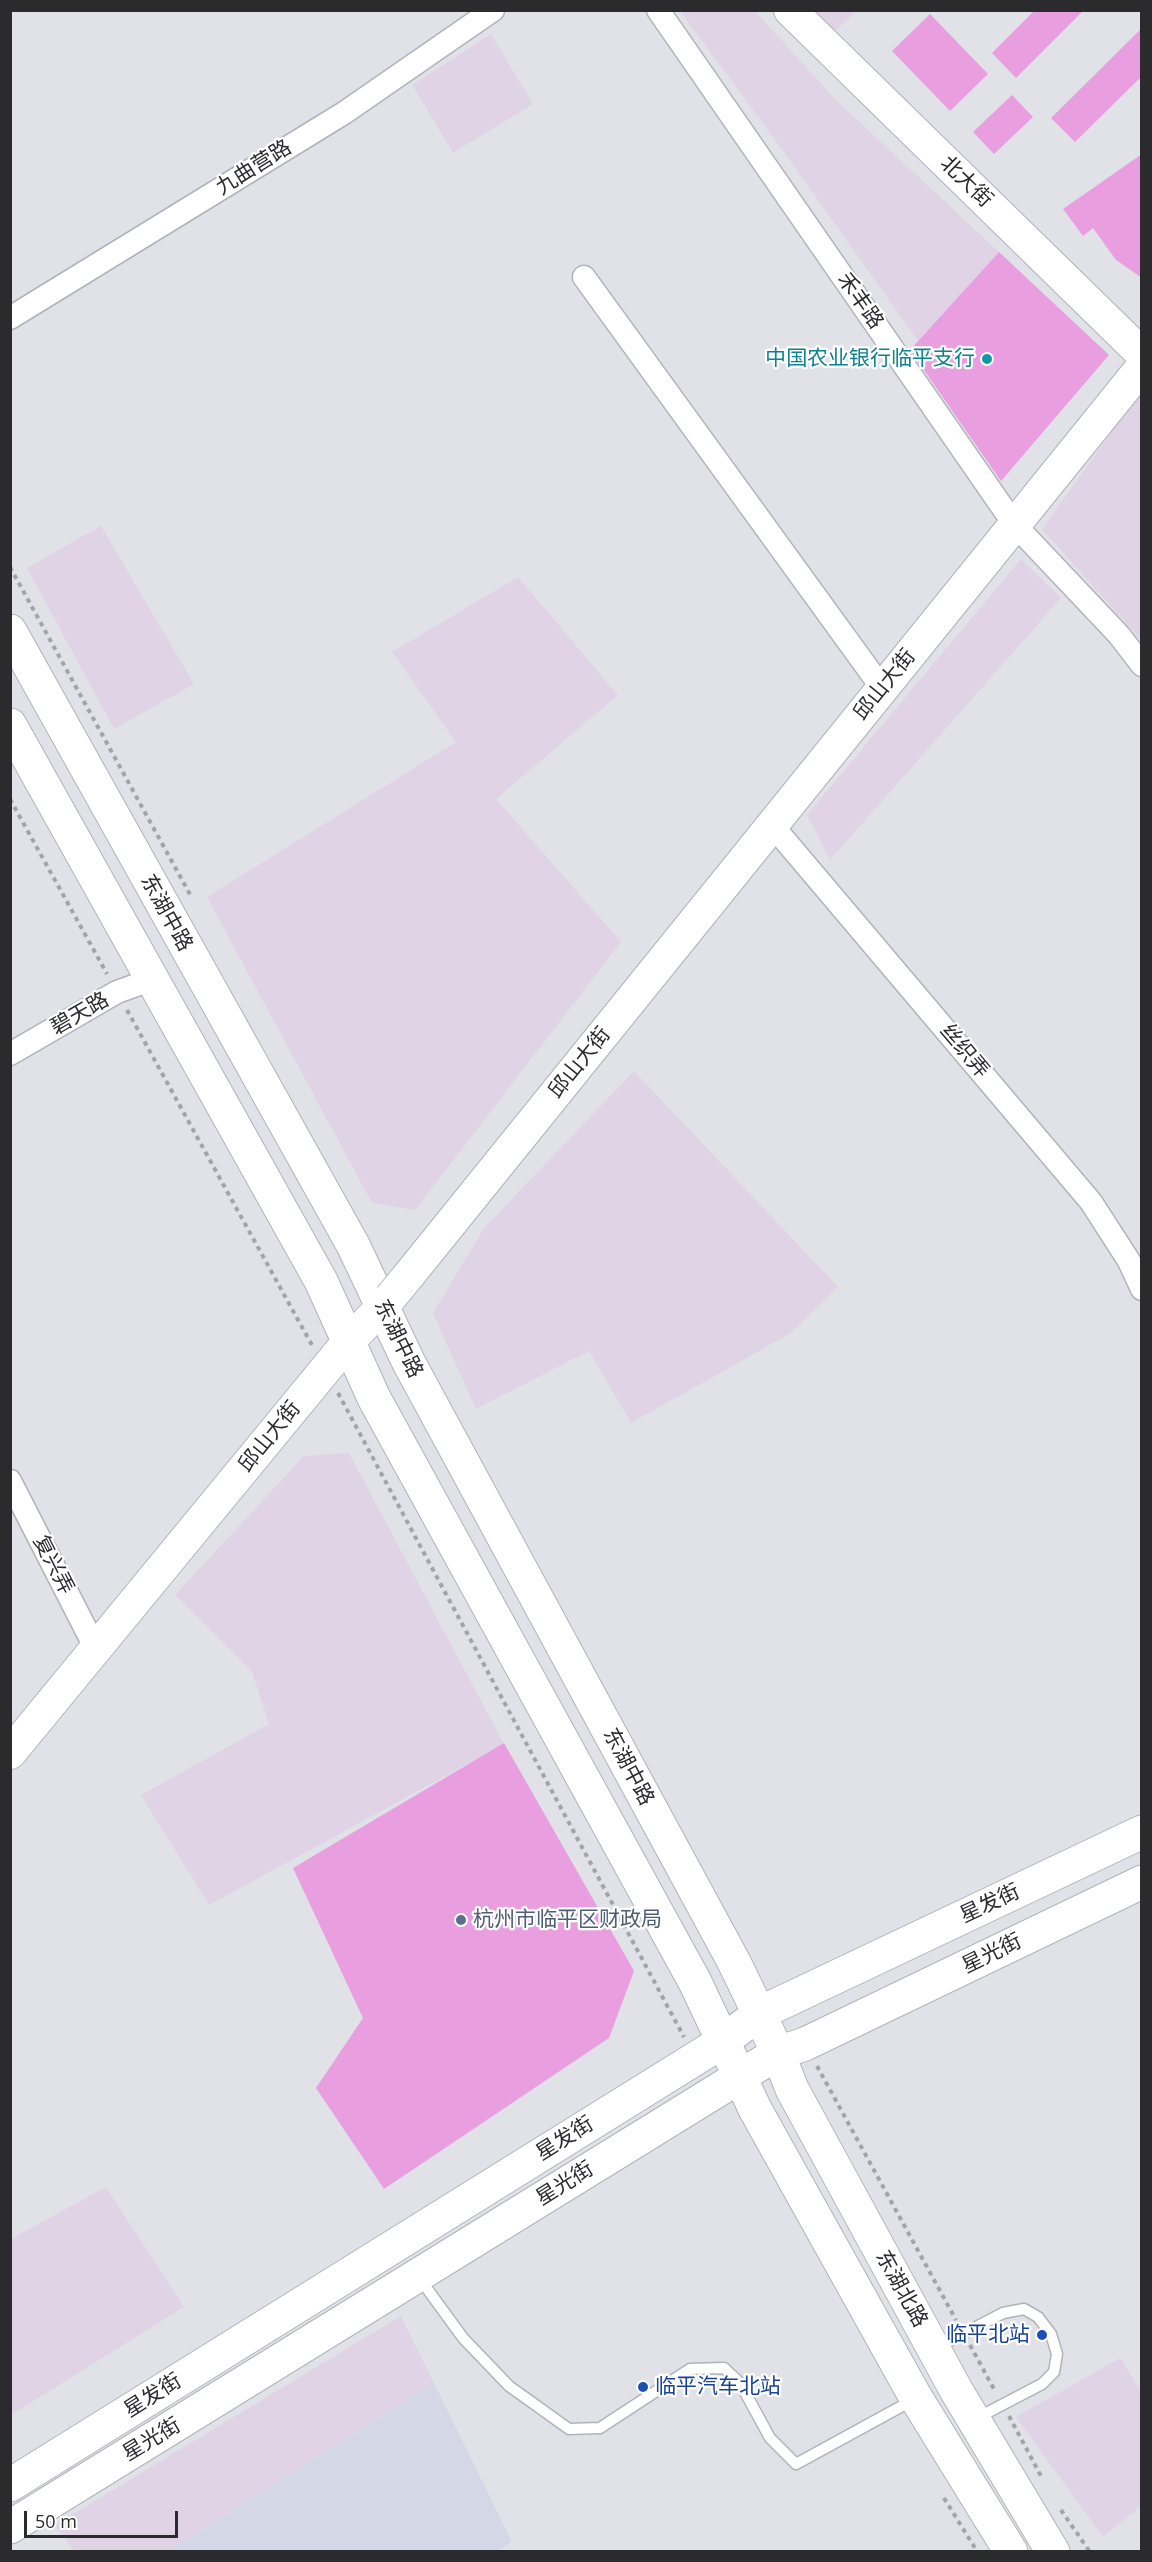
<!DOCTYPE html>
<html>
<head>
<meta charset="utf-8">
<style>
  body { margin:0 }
  #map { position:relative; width:1152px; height:2562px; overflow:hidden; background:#e0e2e8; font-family:"Open Sans",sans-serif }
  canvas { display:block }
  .frame { position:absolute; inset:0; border:12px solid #2b2b2e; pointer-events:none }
  .scale { position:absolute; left:24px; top:2511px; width:154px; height:27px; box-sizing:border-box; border:3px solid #2b2b2e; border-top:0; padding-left:8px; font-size:18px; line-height:21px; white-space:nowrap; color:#2b2b2e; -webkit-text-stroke:4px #fff; paint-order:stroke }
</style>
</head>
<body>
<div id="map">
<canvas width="1152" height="2562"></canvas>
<div class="frame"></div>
<div class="scale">50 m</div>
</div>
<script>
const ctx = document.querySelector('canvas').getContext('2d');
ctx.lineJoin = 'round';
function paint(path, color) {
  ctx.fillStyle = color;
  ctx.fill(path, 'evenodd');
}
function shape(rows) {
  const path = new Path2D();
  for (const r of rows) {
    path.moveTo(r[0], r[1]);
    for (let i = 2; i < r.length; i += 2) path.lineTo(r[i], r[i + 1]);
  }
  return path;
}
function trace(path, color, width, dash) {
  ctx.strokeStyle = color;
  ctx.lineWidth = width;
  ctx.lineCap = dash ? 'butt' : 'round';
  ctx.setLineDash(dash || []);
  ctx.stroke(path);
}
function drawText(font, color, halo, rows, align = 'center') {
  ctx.font = font + ' "Open Sans","Noto Sans SC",sans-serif';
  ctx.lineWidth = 4.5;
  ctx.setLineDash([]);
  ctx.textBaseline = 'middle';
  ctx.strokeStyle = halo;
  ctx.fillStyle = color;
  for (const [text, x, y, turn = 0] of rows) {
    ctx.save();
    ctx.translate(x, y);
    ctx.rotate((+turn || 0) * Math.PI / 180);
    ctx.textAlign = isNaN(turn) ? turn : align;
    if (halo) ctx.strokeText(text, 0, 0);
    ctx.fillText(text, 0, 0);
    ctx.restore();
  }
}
paint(shape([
  [680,11,755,11,837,101,999,252,918,341,784,152],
  [810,11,857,11,833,33],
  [491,34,533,104,453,153,412,85],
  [1141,391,1141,640,1042,529],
  [101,526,194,684,114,729,27,568],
  [1021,559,1061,598,830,860,807,815],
  [518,577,618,695,496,799,621,942,415,1210,372,1203,207,897,456,742,392,652],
  [634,1071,838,1287,791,1333,631,1423,589,1351,476,1409,433,1313,485,1227],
  [349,1453,504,1744,209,1905,141,1795,269,1724,252,1672,175,1595,304,1456],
  [106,2187,184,2307,11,2415,11,2239],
  [401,2316,434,2383,168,2551,74,2551,55,2525],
  [1120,2358,1141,2392,1141,2506,1103,2537,1016,2417]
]), '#e0d3e6');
paint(shape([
  [434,2383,512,2542,496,2552,168,2551]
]), '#d4d8e6');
paint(shape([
  [1035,10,1084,10,1016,78,992,53],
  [930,14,988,74,950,111,892,51],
  [1142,28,1142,76,1075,142,1051,118],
  [1012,95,1033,117,994,154,973,132],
  [1142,154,1142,278,1116,260,1093,228,1083,236,1063,209],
  [999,252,1109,355,1001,481,910,350],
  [504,1743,634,1971,609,2038,384,2189,316,2088,363,2018,293,1868]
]), '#e89edf');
const service = shape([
  [420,2279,463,2338,509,2386,569,2429,600,2428,690,2369,724,2368,740,2383,770,2438,796,2464,913,2400],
  [936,2348,1003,2313,1024,2309,1038,2317,1051,2334,1057,2354,1054,2372,1042,2384,977,2418]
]);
const minor = shape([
  [658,10,1014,524,1119,635,1142,665],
  [584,277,882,688],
  [10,318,344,113,493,10],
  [772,825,1091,1202,1129,1261,1142,1289],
  [10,1054,117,992,153,979],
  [10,1481,96,1649]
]);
const secondary = shape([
  [790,10,1142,354],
  [409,1275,1142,367],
  [10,1753,348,1342,382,1307]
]);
const primary = shape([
  [10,631,353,1245,409,1363,734,1962,778,2053,792,2089,956,2390,1053,2552],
  [10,725,321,1281,374,1398,695,1982,755,2109,916,2398,1011,2552],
  [10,2485,722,2042,760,2013,1142,1832],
  [10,2527,778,2053,805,2044,1142,1882]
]);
trace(service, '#b1b3b9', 13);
trace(minor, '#b1b3b9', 25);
trace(secondary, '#b1b3b9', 34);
trace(primary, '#b1b3b9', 35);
trace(shape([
  [10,567,192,898],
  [10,799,107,974],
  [127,1010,313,1347],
  [338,1393,684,2037],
  [817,2066,956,2320],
  [970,2345,995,2391],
  [1009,2416,1042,2478],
  [944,2498,975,2548],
  [1061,2510,1090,2552]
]), '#a3a4a9', 4, [4.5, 4.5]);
trace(service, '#fff', 10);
trace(minor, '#fff', 22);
trace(secondary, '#fff', 32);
trace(primary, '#fff', 33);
const secondaryBridge = shape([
  [390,1298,409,1275]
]);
trace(secondaryBridge, '#b1b3b9', 34, []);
trace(secondaryBridge, '#fff', 32);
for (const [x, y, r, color] of [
  [987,359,6,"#0f9aa8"],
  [461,1920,6,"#5c6f8a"],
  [1042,2335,6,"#1a4fb4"],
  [643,2387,6,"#1a4fb4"]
]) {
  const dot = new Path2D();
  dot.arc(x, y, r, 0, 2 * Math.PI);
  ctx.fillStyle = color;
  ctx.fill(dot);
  trace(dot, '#fff', 2);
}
drawText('21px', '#2b2b2e', '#fff', [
  ["九曲营路",254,168,-32],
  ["北大街",966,182,44],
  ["禾丰路",860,301,55],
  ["邱山大街",885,685,-51],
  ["东湖中路",166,913,61],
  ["碧天路",80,1014,-30],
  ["丝织弄",964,1051,50],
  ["邱山大街",580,1063,-51],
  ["东湖中路",398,1339,64],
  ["邱山大街",270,1437,-51],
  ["复兴弄",53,1565,63],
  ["东湖中路",628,1767,62],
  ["星发街",990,1904,-25],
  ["星光街",992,1954,-26],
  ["星发街",565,2139,-32],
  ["星光街",565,2184,-32],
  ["东湖北路",901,2289,61],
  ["星发街",153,2396,-32],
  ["星光街",152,2440,-31]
]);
drawText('21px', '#0d838f', '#fff', [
  ["中国农业银行临平支行",975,359]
], 'right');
drawText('21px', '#4e5e75', '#fff', [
  ["杭州市临平区财政局",473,1920]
], 'left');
drawText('21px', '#164399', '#fff', [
  ["临平北站",1030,2335],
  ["临平汽车北站",655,2387,"left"]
], 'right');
</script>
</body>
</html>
